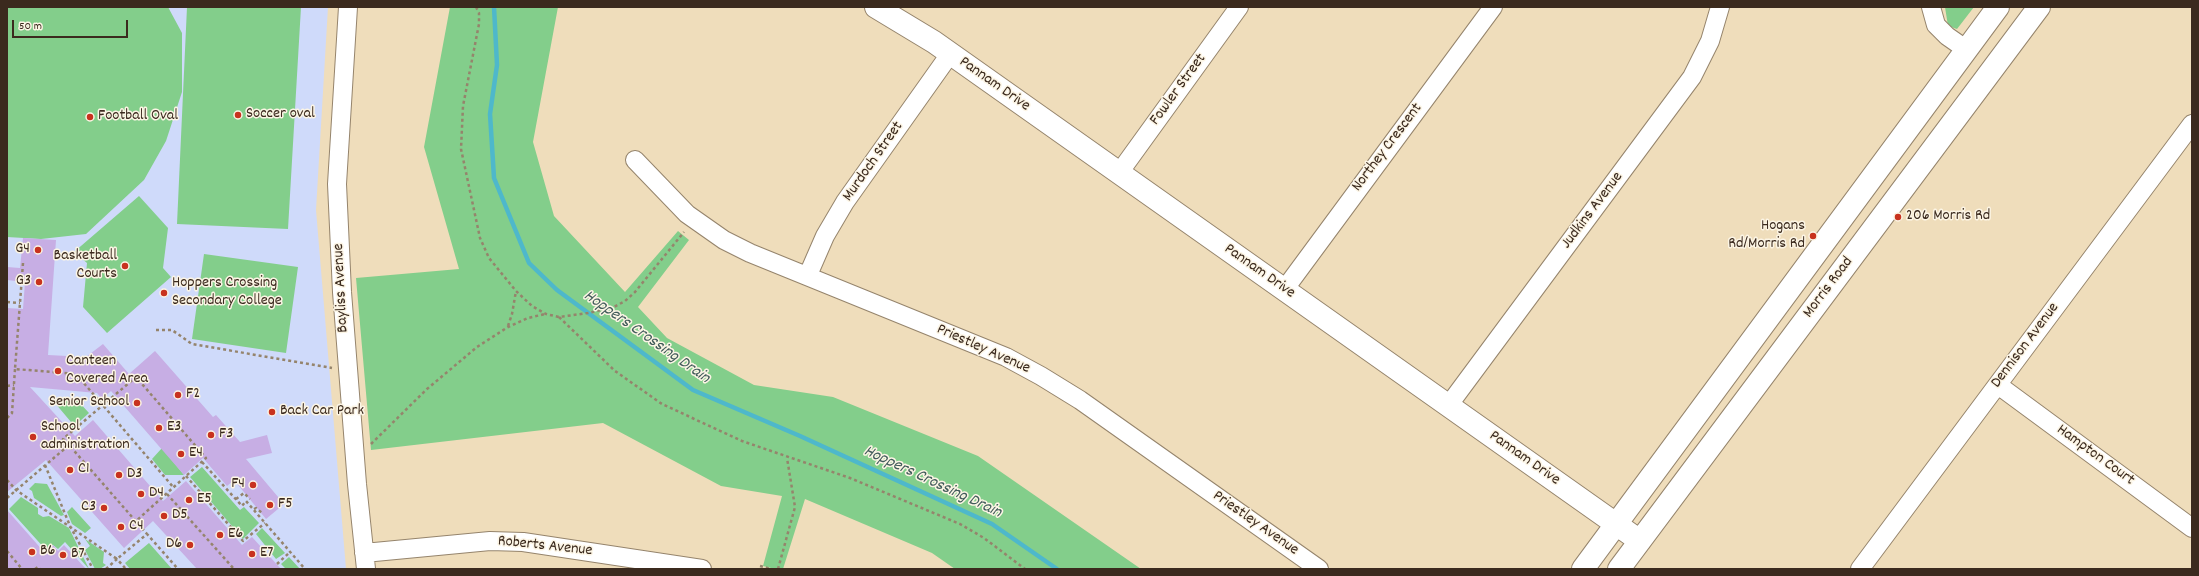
<!DOCTYPE html>
<html>
<head>
<meta charset="utf-8">
<style>
  body { margin:0 }
  #map { position:relative; width:2199px; height:576px; overflow:hidden; background:#efddbb; font-family:Dekko,sans-serif }
  canvas { display:block }
  .frame { position:absolute; inset:0; border:8px solid #3b2a1e; pointer-events:none }
  .scale { position:absolute; left:12px; top:20px; width:116px; height:18px; box-sizing:border-box; border:2px solid #3b2a1e; border-top:0; padding-left:5px; font-size:12px; line-height:14px; white-space:nowrap; color:#3b2a1e; -webkit-text-stroke:3px #fcf5e5; paint-order:stroke }
</style>
</head>
<body>
<div id="map">
<canvas width="2199" height="576"></canvas>
<div class="frame"></div>
<div class="scale">50 m</div>
</div>
<script>
const ctx = document.querySelector('canvas').getContext('2d');
ctx.lineJoin = 'round';
function paint(path, color) {
  ctx.fillStyle = color;
  ctx.fill(path, 'evenodd');
}
function shape(rows) {
  const path = new Path2D();
  for (const r of rows) {
    path.moveTo(r[0], r[1]);
    for (let i = 2; i < r.length; i += 2) path.lineTo(r[i], r[i + 1]);
  }
  return path;
}
function trace(path, color, width, dash) {
  ctx.strokeStyle = color;
  ctx.lineWidth = width;
  ctx.lineCap = dash ? 'butt' : 'round';
  ctx.setLineDash(dash || []);
  ctx.stroke(path);
}
function drawText(font, color, halo, rows, align = 'center') {
  ctx.font = font + ' Dekko,sans-serif';
  ctx.lineWidth = 3;
  ctx.setLineDash([]);
  ctx.textBaseline = 'middle';
  ctx.strokeStyle = halo;
  ctx.fillStyle = color;
  for (const [text, x, y, turn = 0] of rows) {
    ctx.save();
    ctx.translate(x, y);
    ctx.rotate((+turn || 0) * Math.PI / 180);
    ctx.textAlign = isNaN(turn) ? turn : align;
    if (halo) ctx.strokeText(text, 0, 0);
    ctx.fillText(text, 0, 0);
    ctx.restore();
  }
}
paint(shape([
  [7,7,328,7,316,210,346,569,7,569]
]), '#cfdafa');
paint(shape([
  [7,7,168,7,182,33,182,92,166,141,144,180,86,234,41,239,7,237],
  [187,7,301,7,288,229,177,224],
  [450,7,558,7,533,142,554,216,625,292,678,231,689,240,638,307,667,338,754,385,833,397,978,456,1141,569,955,569,932,553,805,499,783,569,775,569,763,566,782,496,721,486,603,423,371,450,356,278,459,269,424,147],
  [1945,7,1974,7,1957,29,1948,26],
  [139,196,168,228,163,268,171,277,107,333,83,307,87,263,74,252],
  [204,254,298,267,286,353,192,339],
  [59,399,77,400,89,413,70,430,67,427,71,422,55,403],
  [162,448,184,475,165,475,152,459],
  [202,467,240,510,244,507,259,523,243,539,190,477],
  [35,483,47,484,64,515,61,516,34,498,32,491,29,489],
  [21,497,38,508,38,514,43,517,49,516,69,528,89,569,65,542,58,549,53,545,46,550,9,509],
  [72,507,91,528,85,533,72,524,67,512],
  [262,528,285,553,276,559,256,534],
  [85,539,104,552,103,563,106,565,100,569,95,569,85,550,90,546],
  [149,543,172,569,130,569,125,563],
  [289,557,300,569,286,569,281,564]
]), '#83ce8b');
trace(shape([
  [494,7,497,65,490,114,494,178,529,263,557,290,693,390,800,436,992,524,1057,569]
]), '#4eb8cb', 4.5);
paint(shape([
  [23,238,56,240,48,355,86,357,103,344,129,374,155,351,213,417,216,415,240,442,267,435,272,453,246,459,284,504,266,519,234,480,227,486,203,458,184,475,111,391,102,399,97,393,30,387,75,436,93,420,163,501,186,481,242,545,252,537,281,569,197,569,153,521,124,548,46,460,7,492,7,308,23,309,25,282,7,280,7,267,20,268],
  [7,510,44,552,53,545,58,551,64,545,86,569,7,569]
]), '#c7aee4');
const minor = shape([
  [348,7,337,184,342,292,357,484,366,569],
  [1931,7,1936,25,1947,36,1967,50],
  [635,160,687,214,724,240,750,253,1006,357,1041,376,1080,400,1319,569],
  [1119,173,1239,7],
  [808,275,825,236,845,202,950,54],
  [1284,290,1493,7],
  [1998,385,2192,528],
  [1448,406,1692,77,1710,41,1720,7],
  [364,553,490,541,523,542,702,569],
  [1860,569,2192,124]
]);
const tertiary = shape([
  [876,7,934,42,1640,541],
  [1583,569,1998,7],
  [1619,569,2039,7]
]);
trace(minor, '#95846c', 20);
trace(tertiary, '#95846c', 24);
trace(shape([
  [476,7,479,13,479,24,463,106,461,149,480,238,489,258,516,291,532,306,546,314,559,317,588,313,614,307,625,301,635,292,684,232],
  [23,263,15,369,76,374,174,488],
  [7,302,20,303],
  [559,317,615,371,662,404,742,441,850,478,960,524,984,538,1025,569],
  [508,326,512,314,516,291],
  [156,330,172,330,192,344,332,368],
  [7,386,14,385],
  [7,418,12,413,15,369],
  [371,444,427,389,477,347,508,327,528,318,545,314],
  [69,445,63,439,136,377,206,458,136,521],
  [202,462,242,506,246,501,305,569],
  [45,465,70,526,93,569],
  [186,476,243,541,265,523],
  [7,480,16,490,117,559,147,534,178,569],
  [167,494,234,569],
  [7,498,69,445,147,534],
  [236,499,244,493,250,499],
  [254,509,256,508,262,513],
  [7,551,22,569],
  [277,564,290,552],
  [760,566,771,569],
  [35,569,38,567,40,569],
  [106,569,117,559,126,569],
  [778,569,795,507,787,458]
]), '#95846c', 2.5, [3, 3]);
trace(minor, '#fff', 18);
trace(tertiary, '#fff', 22);
for (const [x, y, r, color] of [
  [238,115,4,"#c8321e"],
  [90,117,4,"#c8321e"],
  [1898,217,4,"#c8321e"],
  [1813,236,4,"#c8321e"],
  [38,250,4,"#c8321e"],
  [125,266,4,"#c8321e"],
  [39,282,4,"#c8321e"],
  [164,293,4,"#c8321e"],
  [58,371,4,"#c8321e"],
  [178,395,4,"#c8321e"],
  [137,403,4,"#c8321e"],
  [272,412,4,"#c8321e"],
  [159,428,4,"#c8321e"],
  [211,435,4,"#c8321e"],
  [33,437,4,"#c8321e"],
  [181,454,4,"#c8321e"],
  [70,470,4,"#c8321e"],
  [119,475,4,"#c8321e"],
  [253,485,4,"#c8321e"],
  [141,494,4,"#c8321e"],
  [189,500,4,"#c8321e"],
  [270,505,4,"#c8321e"],
  [104,508,4,"#c8321e"],
  [164,516,4,"#c8321e"],
  [121,527,4,"#c8321e"],
  [220,535,4,"#c8321e"],
  [190,545,4,"#c8321e"],
  [32,552,4,"#c8321e"],
  [252,554,4,"#c8321e"],
  [63,555,4,"#c8321e"]
]) {
  const dot = new Path2D();
  dot.arc(x, y, r, 0, 2 * Math.PI);
  ctx.fillStyle = color;
  ctx.fill(dot);
  trace(dot, '#fcf5e5', 1.5);
}
drawText('16px', '#3b2a1e', '#fcf5e5', [
  ["Pannam Drive",994,85,35],
  ["Fowler Street",1179,90,-54],
  ["Northey Crescent",1388,148,-53],
  ["Murdoch Street",874,162,-55],
  ["Judkins Avenue",1593,211,-53],
  ["Pannam Drive",1259,272,35],
  ["Bayliss Avenue",342,288,-93],
  ["Morris Road",1829,288,-53],
  ["Dennison Avenue",2026,346,-53],
  ["Priestley Avenue",983,350,24],
  ["Hampton Court",2095,456,36],
  ["Pannam Drive",1524,459,35],
  ["Priestley Avenue",1255,524,35],
  ["Roberts Avenue",545,547,6]
]);
drawText('16px', '#3b2a1e', '#fcf5e5', [
  ["Soccer oval",246,115],
  ["Football Oval",98,117],
  ["206 Morris Rd",1906,217],
  ["Hogans",1805,227,"right"],
  ["Rd/Morris Rd",1805,245,"right"],
  ["G4",30,250,"right"],
  ["Basketball",117,257,"right"],
  ["Courts",117,275,"right"],
  ["G3",31,282,"right"],
  ["Hoppers Crossing",172,284],
  ["Secondary College",172,302],
  ["Canteen",66,362],
  ["Covered Area",66,380],
  ["F2",186,395],
  ["Senior School",129,403,"right"],
  ["Back Car Park",280,412],
  ["School",41,428],
  ["administration",41,446],
  ["E3",167,428],
  ["F3",219,435],
  ["E4",189,454],
  ["C1",78,470],
  ["D3",127,475],
  ["F4",245,485,"right"],
  ["D4",149,494],
  ["E5",197,500],
  ["F5",278,505],
  ["C3",96,508,"right"],
  ["D5",172,516],
  ["C4",129,527],
  ["E6",228,535],
  ["D6",182,545,"right"],
  ["B6",40,552],
  ["E7",260,554],
  ["B7",71,555]
], 'left');
drawText('italic 17px', '#425c5b', '#fcf5e5', [
  ["Hoppers Crossing Drain",646,338,35],
  ["Hoppers Crossing Drain",932,483,25]
]);
</script>
</body>
</html>
